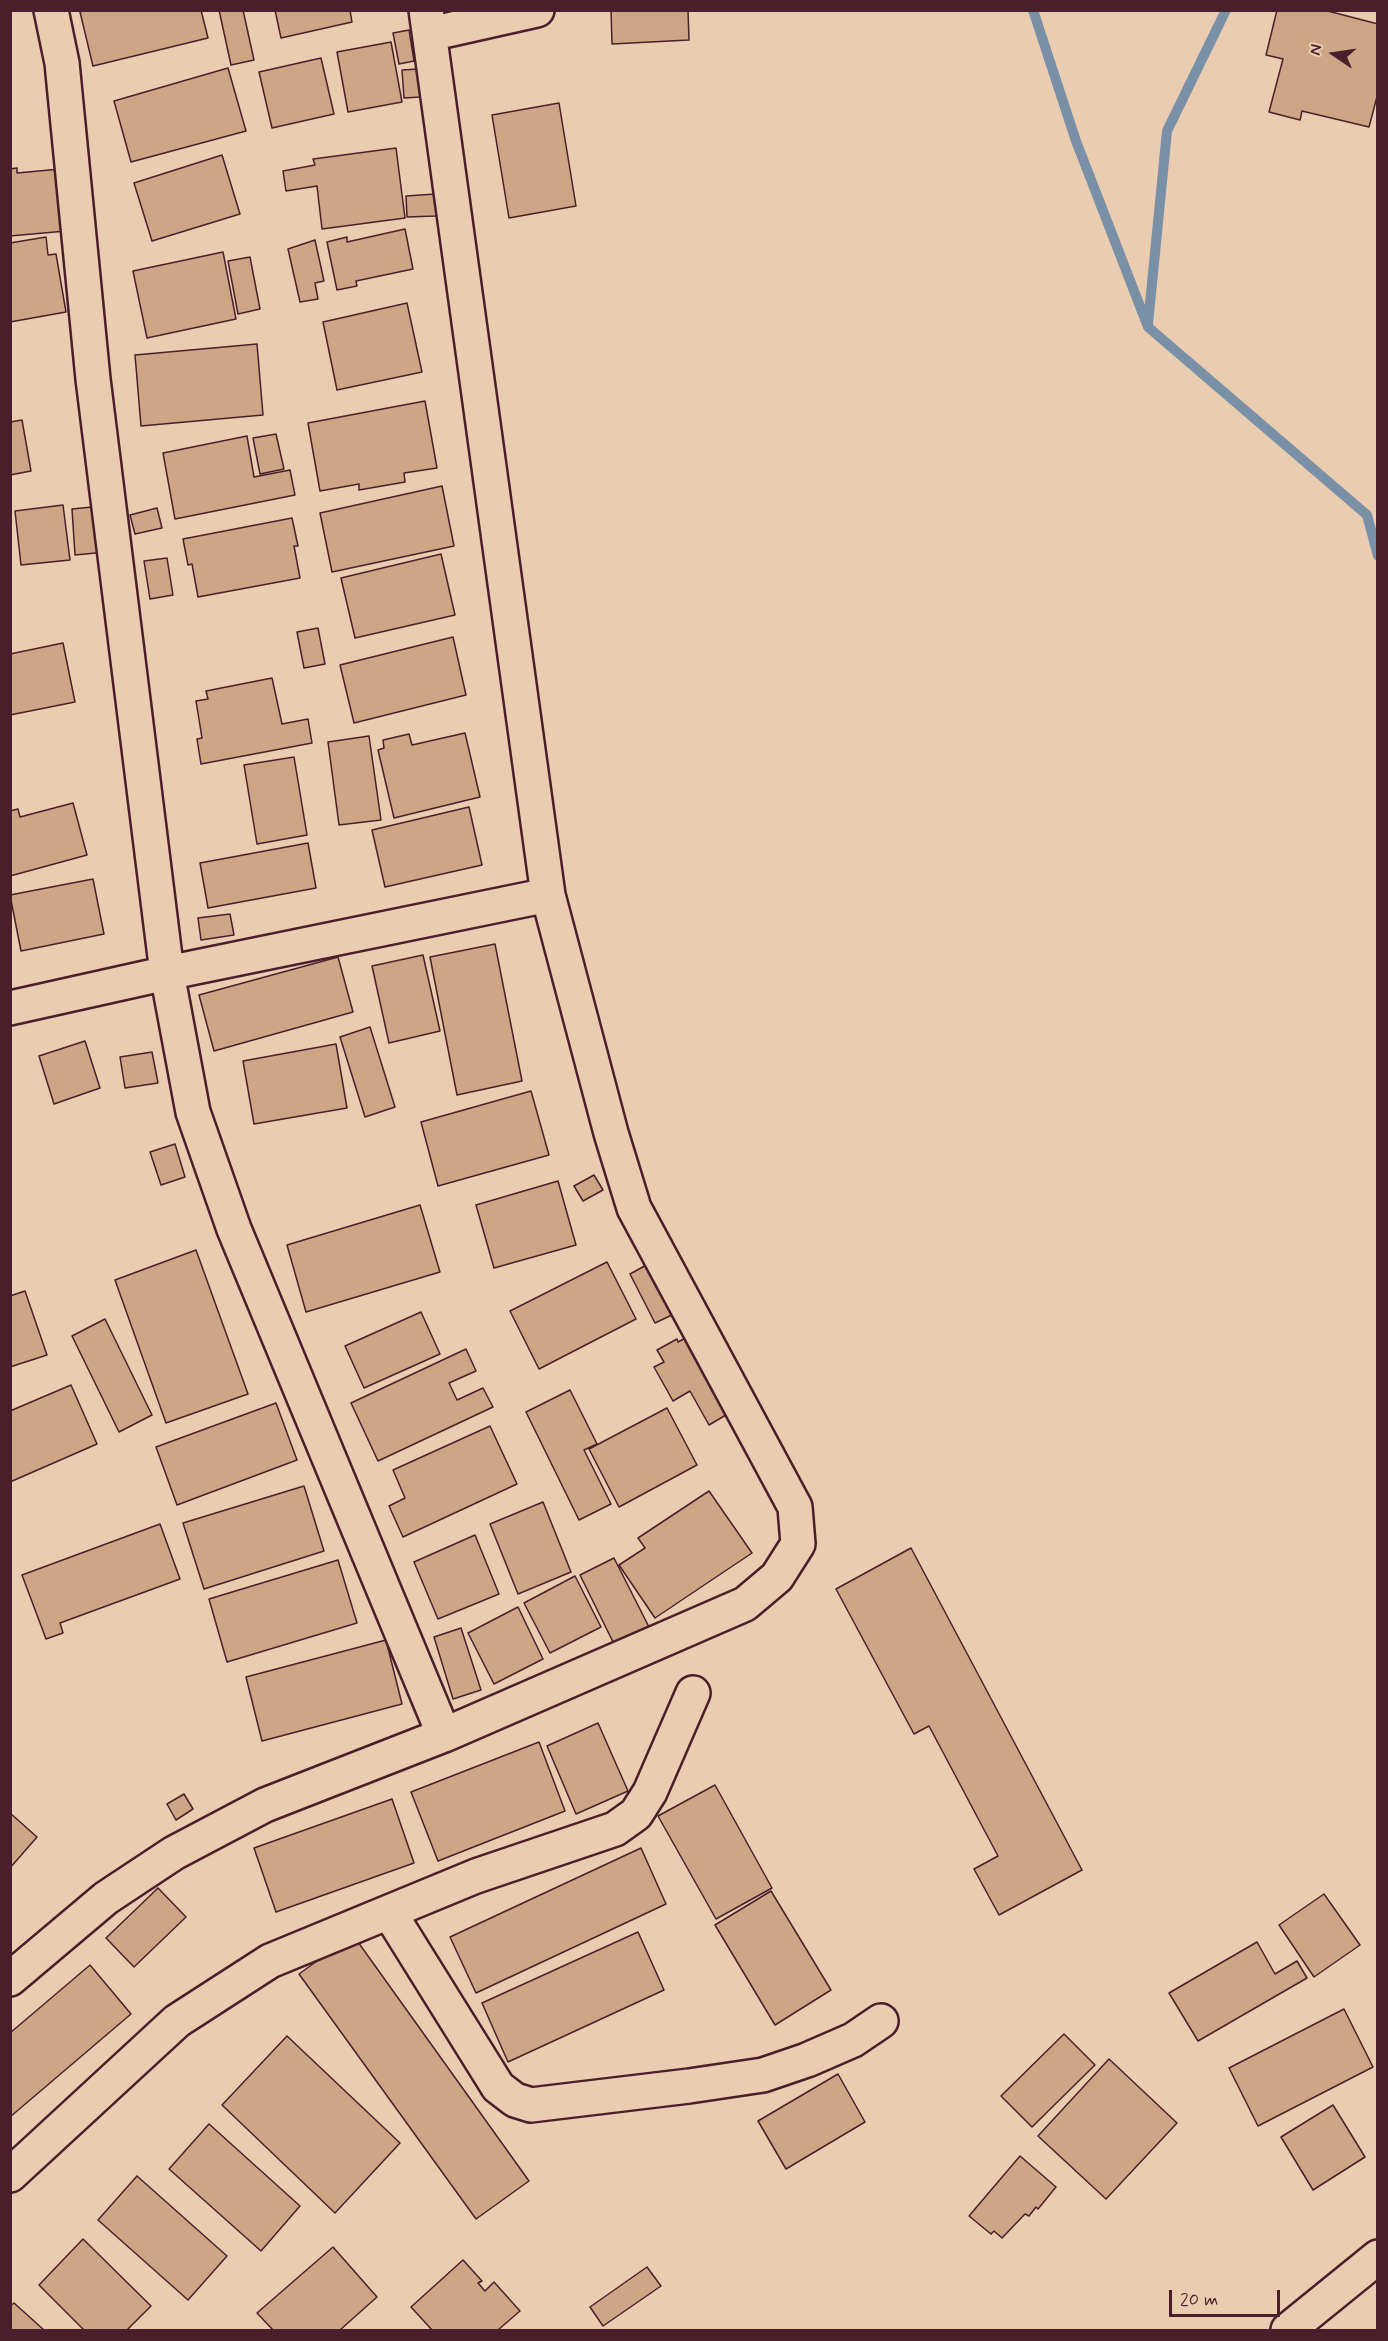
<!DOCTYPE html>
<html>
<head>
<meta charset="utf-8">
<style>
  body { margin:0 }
  #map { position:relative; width:1388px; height:2341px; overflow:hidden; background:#eacdb1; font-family:Mynerve,sans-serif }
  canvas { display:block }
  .frame { position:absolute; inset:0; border:12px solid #4a1f2b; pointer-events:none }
  .north { position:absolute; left:1304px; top:24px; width:60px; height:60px; -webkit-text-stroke:4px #eacdb1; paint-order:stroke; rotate:283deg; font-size:16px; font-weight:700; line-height:24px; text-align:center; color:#4a1f2b }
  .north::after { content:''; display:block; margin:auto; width:21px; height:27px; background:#4a1f2b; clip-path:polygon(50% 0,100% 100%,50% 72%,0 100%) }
  .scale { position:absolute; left:1169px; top:2290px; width:111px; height:27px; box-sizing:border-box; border:3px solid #4a1f2b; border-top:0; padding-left:8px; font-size:18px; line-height:21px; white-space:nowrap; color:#4a1f2b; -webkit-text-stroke:4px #eacdb1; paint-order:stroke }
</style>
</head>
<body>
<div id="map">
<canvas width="1388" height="2341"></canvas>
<div class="frame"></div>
<div class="north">N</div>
<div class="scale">20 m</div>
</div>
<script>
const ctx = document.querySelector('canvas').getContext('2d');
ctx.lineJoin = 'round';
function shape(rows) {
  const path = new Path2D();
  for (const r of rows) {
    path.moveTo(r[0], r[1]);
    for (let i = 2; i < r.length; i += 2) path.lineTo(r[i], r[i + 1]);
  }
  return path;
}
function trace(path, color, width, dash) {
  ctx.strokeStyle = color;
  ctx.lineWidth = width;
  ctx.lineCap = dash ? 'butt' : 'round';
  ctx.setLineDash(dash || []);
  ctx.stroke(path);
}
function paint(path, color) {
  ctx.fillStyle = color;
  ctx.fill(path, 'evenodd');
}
trace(shape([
  [1033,10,1076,141,1148,327,1367,515,1378,556],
  [1148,324,1167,131,1226,10]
]), '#7990a7', 10);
const building = shape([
  [86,10,201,10,208,38,93,66,80,12,86,10],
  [219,10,243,10,254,60,231,65,219,10],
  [275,10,350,10,352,22,281,38,275,10],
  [611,10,688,10,689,40,612,44,611,10],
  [1277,10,1324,10,1378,24,1378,93,1369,127,1302,111,1300,120,1269,112,1283,59,1266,55,1277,10],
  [409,30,414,61,399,64,393,33,409,30],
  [391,42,402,102,348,112,337,52,391,42],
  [321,58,334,114,272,128,259,72,321,58],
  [228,68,246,131,131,162,114,101,228,68],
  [418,69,420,97,404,98,402,70,418,69],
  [559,103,576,206,509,218,492,115,559,103],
  [396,148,405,218,322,229,317,186,286,191,283,171,315,165,313,159,396,148],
  [222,155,240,214,152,241,134,183,222,155],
  [17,168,17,173,60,169,66,231,10,236,10,169,17,168],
  [435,194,436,216,407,217,406,196,435,194],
  [405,229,413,269,356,281,357,286,337,290,327,242,347,237,347,242,405,229],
  [46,237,48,255,56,254,66,312,10,322,10,243,46,237],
  [315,240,324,281,315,283,318,299,300,302,288,249,315,240],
  [223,252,236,319,147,338,133,271,223,252],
  [250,257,260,309,238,314,228,261,250,257],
  [407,303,422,372,337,390,323,322,407,303],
  [257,344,263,415,141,426,135,355,257,344],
  [425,401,437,468,404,473,405,482,359,490,359,484,320,491,308,423,425,401],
  [22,420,31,471,10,475,10,422,22,420],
  [276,434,284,469,260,474,253,438,276,434],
  [247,436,254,477,290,470,295,495,175,519,163,453,247,436],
  [442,486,454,546,332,572,320,513,442,486],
  [63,505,70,560,21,565,15,511,63,505],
  [102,506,106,552,75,555,72,509,102,506],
  [157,508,162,528,135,534,130,515,157,508],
  [292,518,298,546,294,546,300,578,198,597,192,564,188,565,183,539,292,518],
  [441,554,455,615,355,638,341,578,441,554],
  [167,558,173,595,150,599,144,561,167,558],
  [318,628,325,664,304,668,297,632,318,628],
  [453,637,466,695,354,723,340,665,453,637],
  [63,643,75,702,10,715,10,654,63,643],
  [272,678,282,724,308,719,312,743,201,764,197,739,202,738,196,701,208,699,206,691,272,678],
  [465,733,480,797,394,818,378,750,384,748,383,740,409,734,412,745,465,733],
  [369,736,381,820,339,825,328,742,369,736],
  [294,757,307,835,257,844,244,765,294,757],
  [73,803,87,855,10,876,10,811,18,809,20,817,73,803],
  [469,807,482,865,385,887,372,830,469,807],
  [308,843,316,888,208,908,200,863,308,843],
  [93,879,104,934,21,951,10,895,93,879],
  [230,914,234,935,201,940,198,918,230,914],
  [495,944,522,1081,457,1095,430,957,495,944],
  [423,955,440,1031,389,1043,372,966,423,955],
  [338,957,353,1012,214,1051,199,995,338,957],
  [370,1027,395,1107,365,1117,340,1037,370,1027],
  [85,1041,100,1088,54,1104,39,1056,85,1041],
  [336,1044,347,1108,254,1124,243,1061,336,1044],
  [152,1052,158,1083,125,1088,120,1057,152,1052],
  [531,1091,549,1155,438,1186,421,1122,531,1091],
  [175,1144,185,1177,161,1185,150,1152,175,1144],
  [594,1175,603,1190,583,1201,574,1186,594,1175],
  [558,1181,576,1245,494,1268,476,1205,558,1181],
  [420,1205,440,1272,306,1312,287,1245,420,1205],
  [196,1250,248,1394,166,1423,115,1280,196,1250],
  [607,1262,636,1319,539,1369,510,1311,607,1262],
  [650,1263,676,1313,655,1323,630,1274,650,1263],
  [25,1291,47,1355,10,1367,10,1296,25,1291],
  [421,1312,440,1354,364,1388,345,1346,421,1312],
  [105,1319,152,1415,119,1432,72,1336,105,1319],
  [689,1336,731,1412,709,1425,690,1391,673,1401,654,1367,664,1362,657,1350,677,1339,678,1342,689,1336],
  [466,1349,476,1371,449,1383,457,1400,483,1388,493,1407,378,1461,351,1403,466,1349],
  [71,1385,97,1444,10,1482,10,1411,71,1385],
  [570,1390,597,1444,584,1450,611,1504,579,1520,526,1412,570,1390],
  [276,1403,297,1460,177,1505,156,1447,276,1403],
  [667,1408,697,1465,619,1507,589,1449,667,1408],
  [490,1426,517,1484,403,1537,389,1506,405,1498,393,1470,490,1426],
  [304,1486,324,1551,204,1589,183,1523,304,1486],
  [709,1491,752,1553,655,1618,619,1565,645,1548,638,1538,709,1491],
  [543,1502,571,1572,518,1594,490,1524,543,1502],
  [160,1524,180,1579,60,1623,63,1633,46,1639,22,1575,160,1524],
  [475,1535,499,1594,438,1619,414,1562,475,1535],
  [911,1548,1082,1870,999,1915,974,1869,998,1856,929,1726,914,1734,836,1589,911,1548],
  [614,1558,649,1627,614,1644,580,1575,614,1558],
  [338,1560,357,1623,227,1662,209,1599,338,1560],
  [575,1576,601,1627,550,1653,524,1603,575,1576],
  [518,1607,543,1659,494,1684,468,1633,518,1607],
  [461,1628,481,1690,453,1699,434,1637,461,1628],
  [386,1640,402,1704,262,1741,246,1677,386,1640],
  [598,1723,628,1791,576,1814,547,1746,598,1723],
  [539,1742,565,1811,438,1861,411,1792,539,1742],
  [715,1785,772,1888,716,1919,658,1816,715,1785],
  [184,1794,193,1809,176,1820,167,1804,184,1794],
  [392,1799,414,1863,276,1912,254,1848,392,1799],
  [10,1813,37,1837,10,1868,10,1813],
  [641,1848,666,1904,476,1993,450,1937,641,1848],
  [158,1888,186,1917,134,1967,106,1938,158,1888],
  [771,1891,831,1990,775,2025,715,1925,771,1891],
  [1324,1894,1360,1945,1314,1977,1279,1925,1324,1894],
  [638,1932,664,1990,508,2062,482,2003,638,1932],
  [353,1935,529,2181,476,2219,299,1974,353,1935],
  [1257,1942,1275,1974,1297,1961,1307,1978,1198,2041,1169,1993,1257,1942],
  [90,1965,131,2014,10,2117,10,2033,90,1965],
  [1344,2009,1373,2067,1258,2126,1229,2068,1344,2009],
  [1064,2034,1095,2065,1032,2127,1001,2096,1064,2034],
  [287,2036,400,2143,335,2213,222,2105,287,2036],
  [1109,2059,1177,2123,1106,2199,1038,2136,1109,2059],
  [838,2074,865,2122,786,2169,758,2121,838,2074],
  [1333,2105,1365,2157,1313,2190,1281,2137,1333,2105],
  [209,2124,300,2206,261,2251,169,2169,209,2124],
  [1020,2156,1056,2187,1038,2209,1036,2207,1029,2216,1025,2214,1002,2238,994,2231,991,2234,969,2216,1020,2156],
  [137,2176,227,2256,188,2300,98,2220,137,2176],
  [83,2239,151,2306,127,2330,84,2330,39,2285,83,2239],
  [333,2247,377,2297,340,2330,273,2330,257,2313,333,2247],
  [463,2260,482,2281,478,2283,485,2291,494,2282,520,2311,498,2330,432,2330,411,2307,463,2260],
  [647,2267,661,2286,603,2326,590,2307,647,2267],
  [14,2303,44,2330,10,2330,10,2306,14,2303]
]);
paint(building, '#cca685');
trace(building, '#4a1f2b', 1.5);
const minor = shape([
  [51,10,62,63,93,379,167,973,193,1112,234,1229,444,1735],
  [430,34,537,10],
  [10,1008,167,973,548,895],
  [389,1912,498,2087,515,2100,531,2105,689,2086,763,2075,807,2060,853,2040,881,2021],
  [10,1979,106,1898,174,1853,265,1805,444,1735,745,1604,777,1577,798,1544,795,1507,634,1208,611,1133,548,895,426,10],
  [10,2175,177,2021,270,1961,476,1876,615,1829,636,1814,650,1792,693,1693],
  [1288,2330,1378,2257]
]);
trace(minor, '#4a1f2b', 38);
trace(minor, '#eacdb1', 33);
</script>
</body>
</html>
